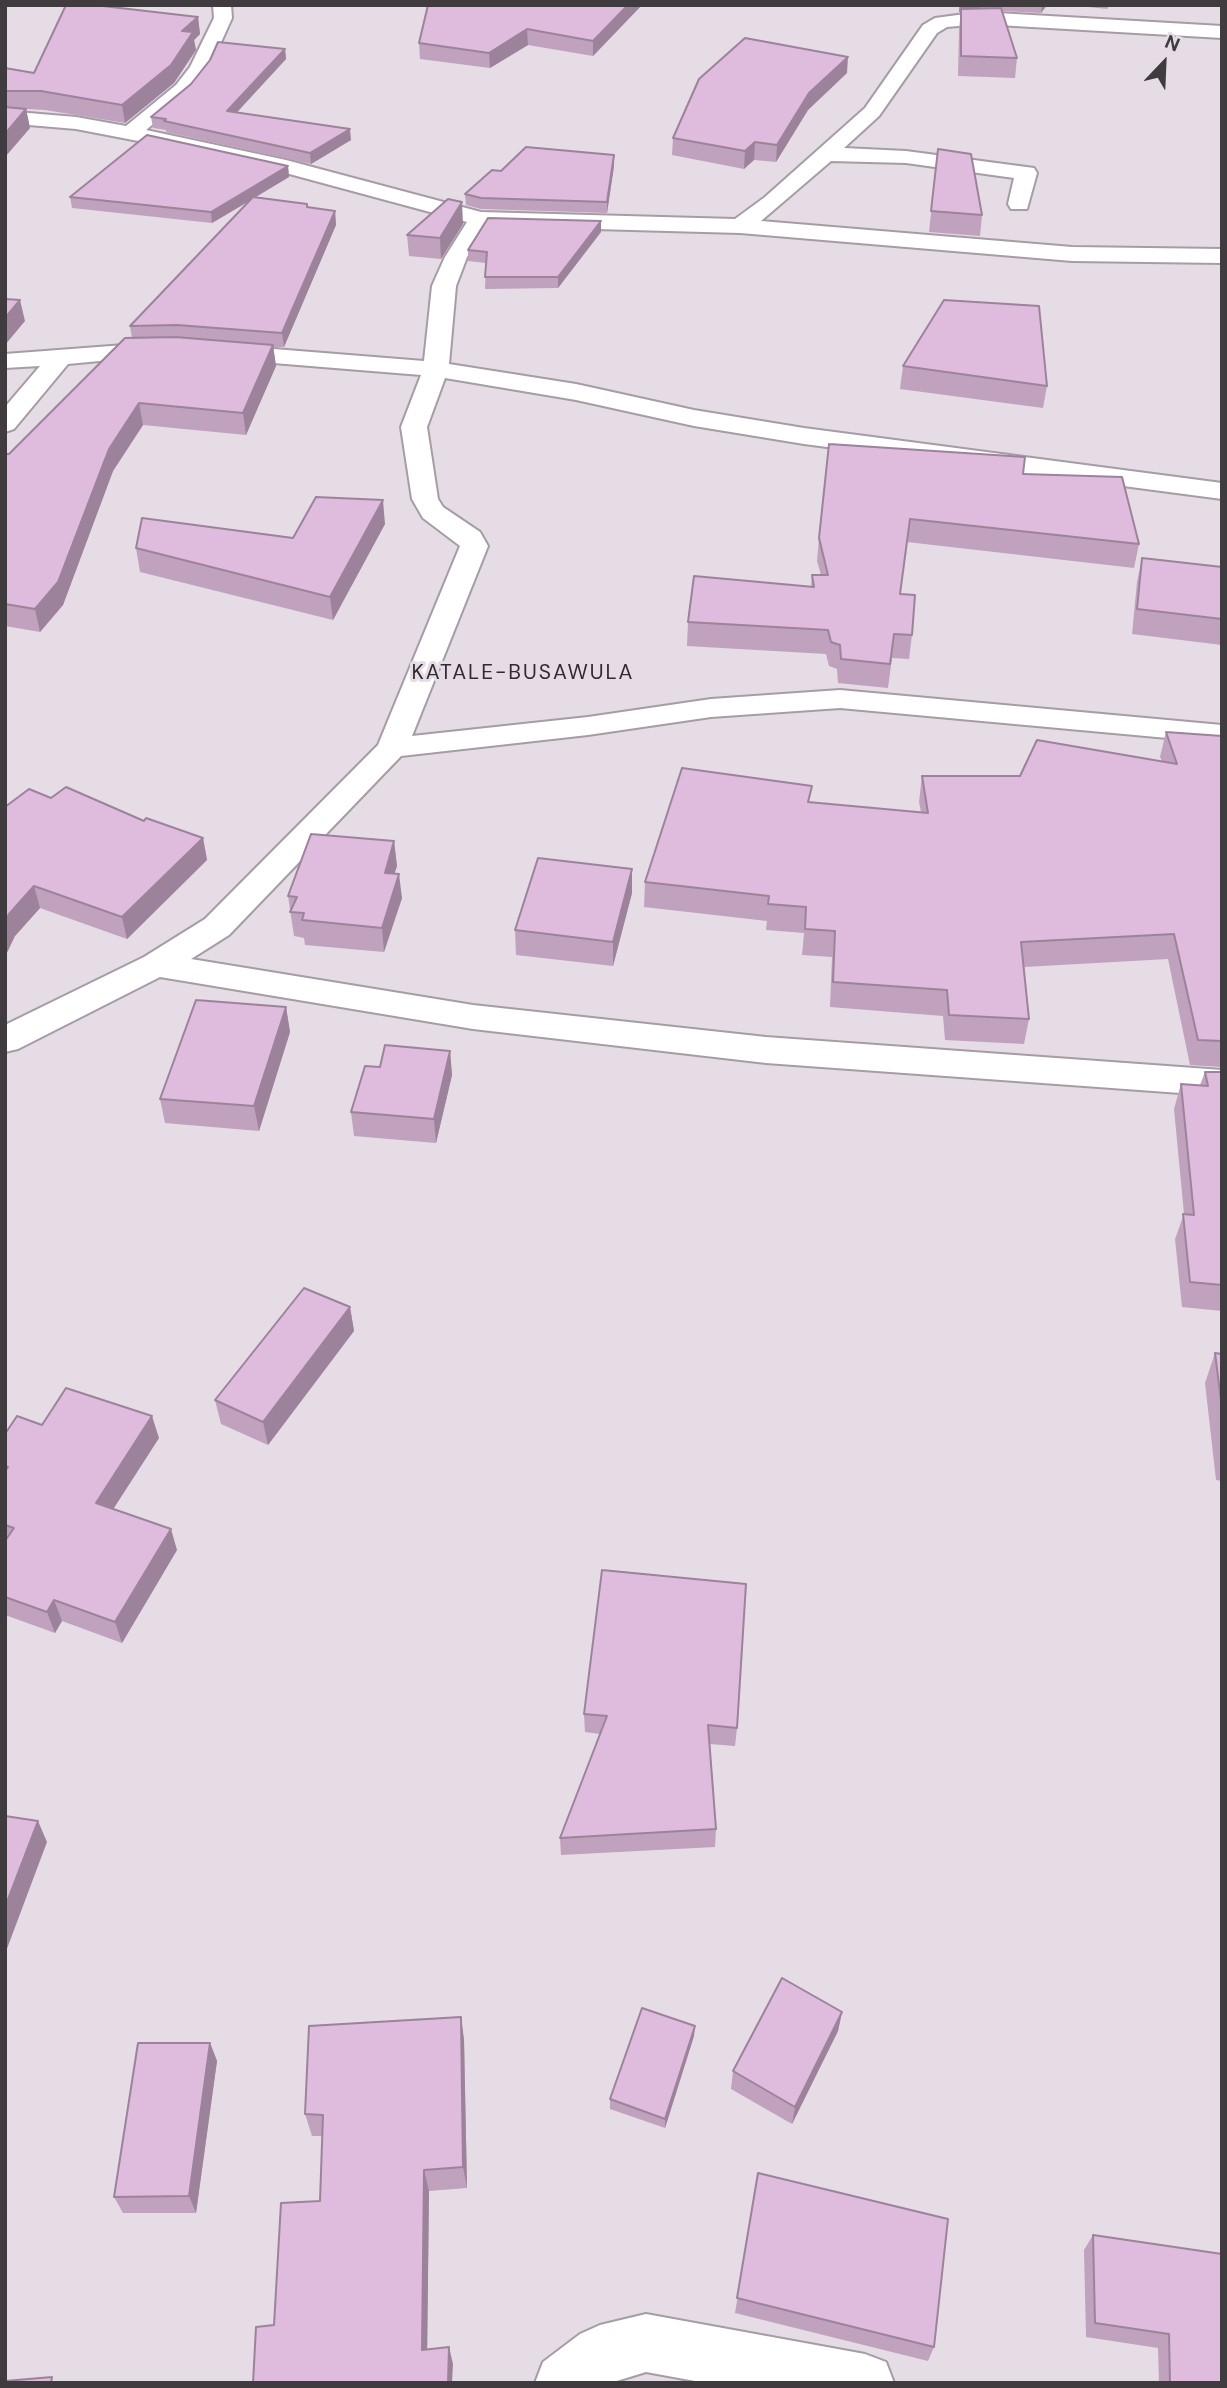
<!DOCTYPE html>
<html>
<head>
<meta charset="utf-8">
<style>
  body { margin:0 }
  #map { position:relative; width:1227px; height:2388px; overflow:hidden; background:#e6dce5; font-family:"DM Sans",sans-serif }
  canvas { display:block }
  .frame { position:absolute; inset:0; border:7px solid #3f3b3f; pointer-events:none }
  .north { position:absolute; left:1129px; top:28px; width:70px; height:70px; -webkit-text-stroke:5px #e6dce5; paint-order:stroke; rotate:23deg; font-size:19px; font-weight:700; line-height:28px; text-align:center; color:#3f3b3f }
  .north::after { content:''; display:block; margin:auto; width:24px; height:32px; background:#3f3b3f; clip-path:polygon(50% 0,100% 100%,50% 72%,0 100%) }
</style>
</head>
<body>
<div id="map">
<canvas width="1227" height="2388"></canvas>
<div class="frame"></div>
<div class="north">N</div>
</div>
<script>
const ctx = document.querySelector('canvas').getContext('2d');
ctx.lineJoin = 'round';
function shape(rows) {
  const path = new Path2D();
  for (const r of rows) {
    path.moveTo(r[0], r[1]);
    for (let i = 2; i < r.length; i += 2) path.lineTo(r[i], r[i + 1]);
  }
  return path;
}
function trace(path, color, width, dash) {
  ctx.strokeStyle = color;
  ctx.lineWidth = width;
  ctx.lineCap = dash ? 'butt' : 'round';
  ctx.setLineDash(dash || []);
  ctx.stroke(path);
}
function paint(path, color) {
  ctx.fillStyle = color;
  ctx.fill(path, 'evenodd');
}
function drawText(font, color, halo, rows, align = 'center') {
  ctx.font = font + ' "DM Sans",sans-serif';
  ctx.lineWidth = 6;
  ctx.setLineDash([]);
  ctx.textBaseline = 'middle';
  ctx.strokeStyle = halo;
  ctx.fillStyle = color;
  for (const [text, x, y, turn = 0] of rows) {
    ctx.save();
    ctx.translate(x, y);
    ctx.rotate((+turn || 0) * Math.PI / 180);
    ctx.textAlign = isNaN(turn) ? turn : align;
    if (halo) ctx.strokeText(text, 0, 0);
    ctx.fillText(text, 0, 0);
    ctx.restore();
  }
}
const minor = shape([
  [213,5,231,5,232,18,209,69,190,93,146,130,286,160,481,212,735,219,765,197,865,108,923,25,935,18,980,12,1222,26,1222,38,980,24,947,27,937,33,879,116,844,148,906,151,1034,168,1037,173,1027,209,1011,209,1008,204,1014,178,906,163,831,161,761,221,1072,247,1222,249,1222,263,1072,261,740,233,487,226,467,257,456,286,449,364,576,384,694,410,804,428,1222,483,1222,499,804,444,694,426,576,400,445,378,427,427,438,499,443,507,480,532,488,546,412,736,588,717,711,699,840,690,1222,725,1222,743,840,708,711,717,588,735,401,756,229,935,191,959,473,1005,766,1037,1222,1070,1222,1096,766,1063,473,1029,160,977,18,1049,5,1052,5,1025,144,957,205,919,378,745,460,546,423,518,412,499,401,427,421,375,224,359,215,357,212,352,215,347,224,345,424,361,432,286,445,257,467,222,282,172,185,150,76,129,5,123,5,111,76,117,126,126,176,85,190,67,214,18,213,5],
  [164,342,173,344,176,349,173,354,68,364,14,429,5,432,5,407,40,366,5,368,5,354,164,342],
  [646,2314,865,2354,886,2362,894,2383,706,2383,646,2372,610,2383,535,2383,543,2362,580,2334,600,2325,646,2314]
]);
trace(minor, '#a69ca5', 4);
paint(minor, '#fff');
paint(shape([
  [428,5,642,5,593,56,528,45,490,68,420,59,419,43],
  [959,5,1047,5,1041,13,1002,11,1017,58,1015,78,958,76,959,29,961,12,959,12],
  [1070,5,1110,5,1107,9],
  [198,17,200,34,194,40,196,50,174,83,125,123,45,110,26,109,30,128,5,157,5,68,34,73],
  [285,49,286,59,237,112,351,140,311,164,166,132,166,130,153,128,151,117],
  [847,73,808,110,776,162,754,160,744,169,672,155,673,138],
  [938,149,982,215,980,236,929,232],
  [288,166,289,177,256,197,307,204,308,207,335,211,336,225,284,347,273,347,276,366,246,435,143,425,113,471,63,605,40,632,5,626,5,454,9,454,132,338,130,326,248,202,212,223,72,208,70,197],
  [614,166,607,213,481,209,466,205,465,194,501,171],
  [463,224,441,259,409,256,407,235],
  [601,232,558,288,485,289,486,263,468,261,468,250],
  [903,366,1047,386,1043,408,900,389],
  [1023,474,1139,544,1134,568,907,542,900,594,912,635,909,659,892,658,888,688,838,683,837,669,829,666,826,654,687,646,688,622,811,586,812,575,821,575,817,561,819,538],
  [385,524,333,620,140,572,136,548,293,538],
  [1142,558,1222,567,1222,645,1132,634,1137,582],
  [1166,732,1222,736,1222,1067,1190,1065,1168,959,1024,967,1029,1019,1024,1044,945,1040,943,1016,830,1007,832,957,802,955,804,933,766,930,767,921,644,907,645,882,811,803,921,812,919,802,922,776,1020,776,1162,761,1160,757],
  [51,798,144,821,203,838,207,860,127,939,40,908,15,936],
  [394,841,397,866,394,873,402,898,384,952,305,945,304,938,294,936,288,896],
  [632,869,632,893,613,966,516,955,515,930],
  [286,1007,290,1032,259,1131,165,1123,160,1099],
  [450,1051,452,1075,436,1143,354,1136,351,1112,380,1067],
  [1205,1072,1222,1072,1222,1311,1182,1307,1175,1239,1184,1214,1174,1109,1181,1084,1200,1085],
  [350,1307,354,1331,268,1445,221,1424,215,1400],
  [1215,1353,1222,1354,1222,1481,1216,1480,1205,1383],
  [42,1425,159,1438,113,1509,177,1550,122,1643,62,1621,55,1633,5,1615,5,1434],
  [584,1714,737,1728,735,1746,710,1744,716,1829,715,1847,561,1855,560,1838,600,1734,585,1732],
  [842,2012,838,2031,792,2124,731,2089,733,2071],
  [461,2017,464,2040,467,2188,429,2191,427,2349,453,2364,274,2325,320,2201,323,2136,312,2136,305,2114],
  [694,2036,665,2128,610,2109,610,2099],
  [210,2043,217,2061,196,2213,123,2213,114,2197],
  [758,2173,934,2347,928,2361,735,2313],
  [1093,2235,1222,2383,1159,2383,1158,2348,1086,2337,1084,2250]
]), '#c0a1be');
paint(shape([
  [628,5,642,5,593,56,593,41],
  [960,5,981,5,980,9,959,12],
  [1042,5,1047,5,1041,13],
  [198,17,200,34,194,40,196,50,174,83,125,123,122,105,182,31],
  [527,29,528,45,490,68,489,53],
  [285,49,286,59,229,121,227,111],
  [848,57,847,73,808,110,776,162,777,145,809,93],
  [26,109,30,128,5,157,5,134],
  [350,129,351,140,311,164,310,153],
  [755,142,754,160,744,169,745,151],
  [614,155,614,166,607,213,607,202],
  [288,166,289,177,212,223,211,212],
  [462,202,463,224,441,259,440,238],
  [335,211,336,225,284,347,282,333],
  [601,221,601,232,558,288,558,277],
  [20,300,25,321,5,345,5,318],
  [273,345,276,366,246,435,243,413],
  [139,403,143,425,113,471,63,605,40,632,35,609,109,449],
  [383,500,385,524,333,620,330,597],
  [203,838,207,860,127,939,122,917],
  [394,841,397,866,387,897,385,873],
  [632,869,632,893,613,966,613,942],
  [399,874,402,898,384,952,382,928],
  [34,886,40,908,15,936,5,957,5,921,9,914],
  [286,1007,290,1032,259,1131,254,1106],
  [450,1051,452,1075,436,1143,434,1119],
  [350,1307,354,1331,268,1445,263,1422],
  [152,1416,159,1438,103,1525,96,1503],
  [171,1529,177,1550,122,1643,115,1622],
  [54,1600,62,1621,55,1633,47,1612],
  [38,1821,47,1842,5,1954,5,1907],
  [842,2012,838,2031,792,2124,795,2107],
  [461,2017,464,2040,467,2188,463,2167],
  [695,2026,694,2036,665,2128,665,2119],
  [210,2043,217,2061,196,2213,189,2196],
  [424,2170,429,2191,427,2367,422,2350],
  [449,2347,453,2364,452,2383,448,2383]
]), '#9c839b');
const building = shape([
  [66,5,94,5,198,17,182,31,193,32,171,65,122,105,41,91,5,91,5,68,34,73,66,5],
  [428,5,628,5,593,41,527,29,489,53,419,43,428,5],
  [1001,8,1017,58,961,56,961,9,1001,8],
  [745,38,848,57,809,93,777,145,755,142,745,151,673,138,699,79,745,38],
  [218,42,285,49,227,111,350,129,310,153,164,121,166,119,151,117,191,84,210,60,218,42],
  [5,107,26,109,5,134,5,107],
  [147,135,288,166,211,212,70,197,147,135],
  [526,147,614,155,607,202,481,198,465,194,492,170,501,171,526,147],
  [938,149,971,154,982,215,931,211,938,149],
  [253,197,307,204,307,207,335,211,282,333,177,325,130,326,253,197],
  [448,199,462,202,440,238,407,235,448,199],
  [488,218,601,221,558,277,485,277,487,252,468,250,488,218],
  [5,299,20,300,5,318,5,299],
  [944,300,1039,306,1047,386,903,366,944,300],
  [175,337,273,345,243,413,139,403,109,449,58,582,35,609,5,604,5,454,9,454,125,338,175,337],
  [829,444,1025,457,1023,474,1122,477,1139,544,910,519,900,594,915,595,912,635,894,634,890,664,841,659,840,645,831,642,828,630,688,622,694,576,814,587,812,575,828,575,819,538,829,444],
  [316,497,383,500,330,597,136,548,142,518,293,538,316,497],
  [1142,558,1222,567,1222,619,1137,609,1142,558],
  [1166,732,1222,736,1222,1041,1198,1040,1174,934,1021,942,1029,1019,949,1015,947,990,833,982,835,931,805,929,806,907,768,904,769,896,645,882,682,768,812,786,808,802,928,813,922,776,1020,776,1037,740,1177,764,1166,732],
  [66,787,144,821,146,818,203,838,122,917,34,886,9,914,5,921,5,807,29,789,51,798,66,787],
  [311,834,394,841,385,873,399,874,382,928,302,920,304,913,290,912,297,897,288,896,311,834],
  [538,858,632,869,613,942,515,930,538,858],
  [196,1000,286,1007,254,1106,160,1099,196,1000],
  [385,1045,450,1051,434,1119,351,1112,365,1066,380,1067,385,1045],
  [1205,1072,1222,1072,1222,1285,1190,1282,1183,1214,1194,1215,1181,1084,1208,1086,1205,1072],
  [304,1288,350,1307,263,1422,215,1400,304,1288],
  [1215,1353,1222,1354,1222,1408,1215,1353],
  [66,1388,152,1416,96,1503,171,1529,115,1622,54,1600,47,1612,5,1597,5,1541,14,1528,5,1525,5,1471,8,1467,5,1466,5,1434,17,1416,42,1425,66,1388],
  [602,1570,746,1584,737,1728,708,1725,716,1829,560,1838,607,1716,584,1714,602,1570],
  [5,1816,38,1821,5,1907,5,1816],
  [782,1978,842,2012,795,2107,733,2071,782,1978],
  [642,2008,695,2026,665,2119,610,2099,642,2008],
  [461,2017,463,2167,424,2170,422,2350,449,2347,448,2383,253,2383,256,2327,274,2325,281,2203,320,2201,323,2115,305,2114,309,2026,461,2017],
  [138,2043,210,2043,189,2196,114,2197,138,2043],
  [758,2173,948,2219,934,2347,737,2298,758,2173],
  [1093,2235,1222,2254,1222,2383,1170,2383,1169,2334,1095,2323,1093,2235],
  [52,2377,51,2383,5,2383,5,2381,52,2377]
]);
paint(building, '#dfbbdd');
trace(building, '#9c839b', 2);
ctx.letterSpacing = '2px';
drawText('21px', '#322a31', '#e6dce5', [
  ["KATALE-BUSAWULA",523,673]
]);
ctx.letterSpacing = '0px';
</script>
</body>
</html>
